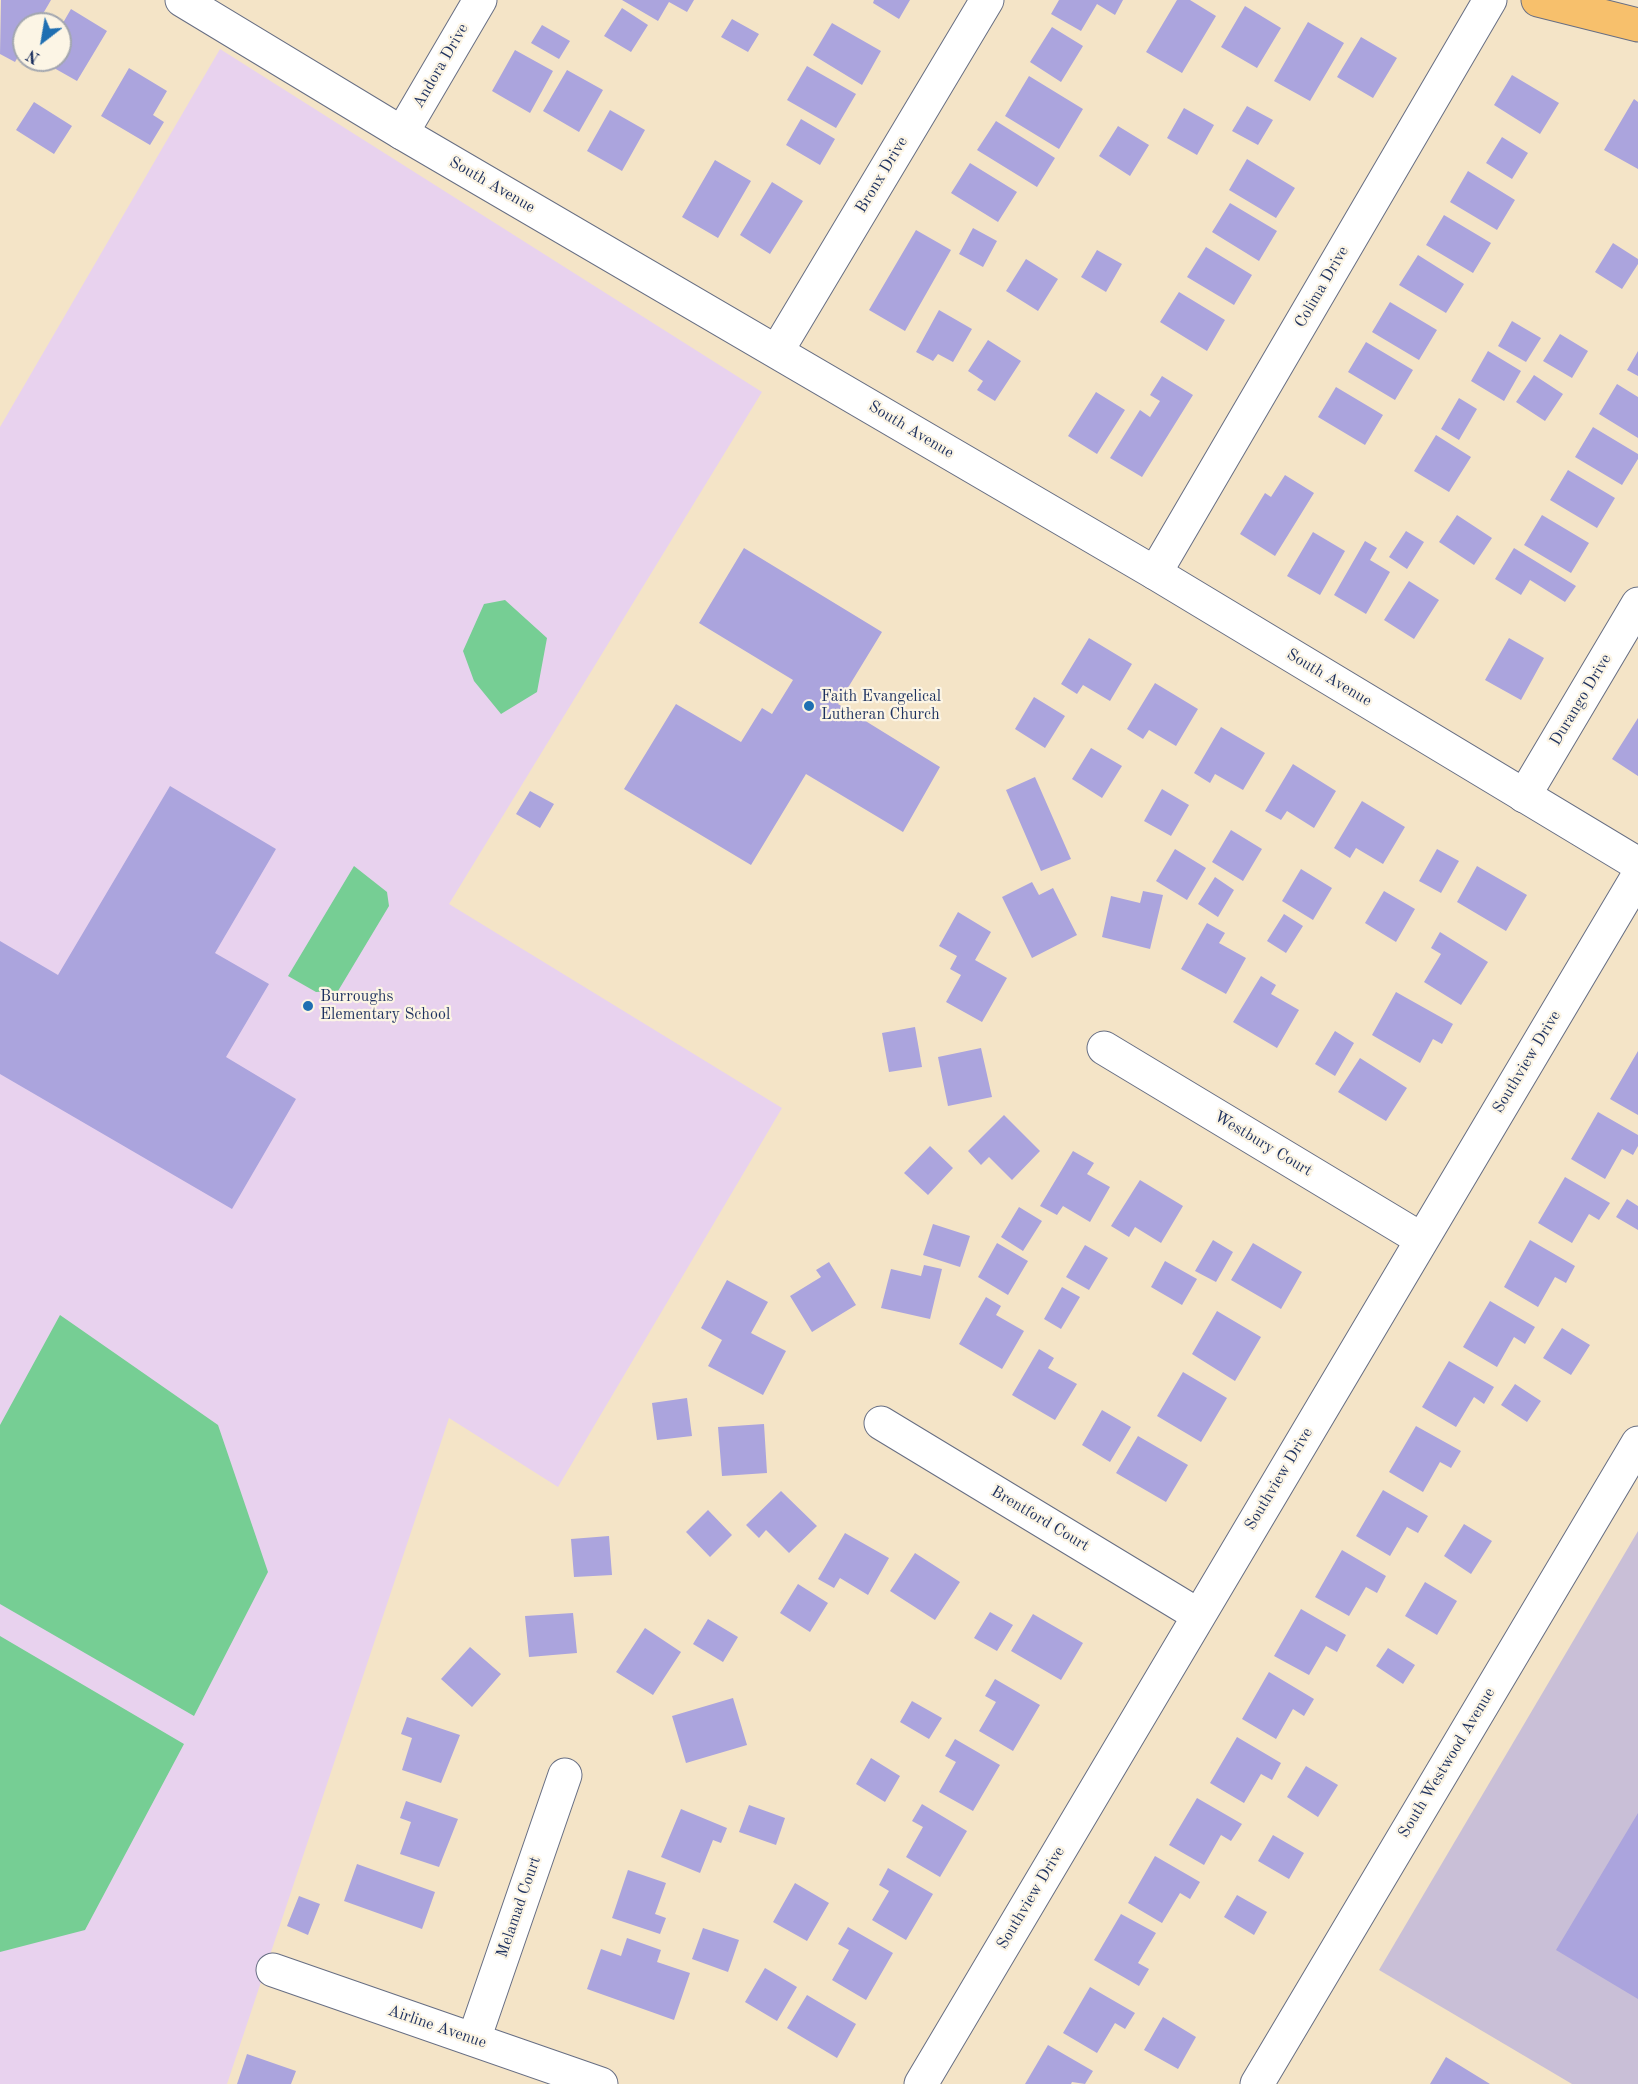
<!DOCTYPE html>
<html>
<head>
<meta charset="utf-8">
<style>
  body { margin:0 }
  #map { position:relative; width:1638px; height:2084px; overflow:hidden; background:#f4e4c7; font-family:"Old Standard TT",serif }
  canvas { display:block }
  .north { position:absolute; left:12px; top:12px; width:60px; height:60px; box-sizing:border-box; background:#fcf5e5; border:2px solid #a2a6af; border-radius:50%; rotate:211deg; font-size:16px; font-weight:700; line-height:24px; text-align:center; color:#1b2f5e }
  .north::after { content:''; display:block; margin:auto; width:21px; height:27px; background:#1f6fb2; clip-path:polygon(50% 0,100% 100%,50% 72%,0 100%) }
</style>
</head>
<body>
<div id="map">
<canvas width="1638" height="2084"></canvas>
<div class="north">N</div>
</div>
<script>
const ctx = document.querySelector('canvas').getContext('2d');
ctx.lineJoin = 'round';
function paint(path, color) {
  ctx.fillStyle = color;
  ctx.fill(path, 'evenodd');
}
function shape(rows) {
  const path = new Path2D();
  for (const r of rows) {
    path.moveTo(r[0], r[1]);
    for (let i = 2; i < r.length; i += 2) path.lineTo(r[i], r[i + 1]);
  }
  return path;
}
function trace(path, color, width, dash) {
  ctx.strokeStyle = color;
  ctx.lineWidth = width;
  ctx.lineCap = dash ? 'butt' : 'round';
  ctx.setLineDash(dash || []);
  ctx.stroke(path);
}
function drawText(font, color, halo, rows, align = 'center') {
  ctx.font = font + ' "Old Standard TT",serif';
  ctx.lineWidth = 4.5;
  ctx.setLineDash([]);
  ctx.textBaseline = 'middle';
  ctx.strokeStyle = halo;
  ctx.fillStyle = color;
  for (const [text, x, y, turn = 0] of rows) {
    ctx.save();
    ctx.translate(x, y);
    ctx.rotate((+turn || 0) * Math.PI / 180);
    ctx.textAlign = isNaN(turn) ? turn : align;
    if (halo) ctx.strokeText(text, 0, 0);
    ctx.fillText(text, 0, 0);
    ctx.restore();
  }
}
paint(shape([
  [220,49,762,392,449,904,782,1108,558,1487,449,1418,227,2084,0,2084,0,427]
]), '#e8d2ee');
paint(shape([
  [1638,1531,1638,2084,1572,2084,1379,1970]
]), '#c9bfd7');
paint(shape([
  [505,600,547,638,537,692,501,714,474,681,463,651,484,604],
  [354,866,387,892,389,906,338,991,316,992,288,976],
  [60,1315,218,1425,268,1572,194,1716,0,1604,0,1425],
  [0,1636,184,1744,85,1930,0,1952]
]), '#76ce94');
paint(shape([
  [1,0,51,0,37,24,24,24,24,46,15,62,0,54],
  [622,0,694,0,687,12,669,2,658,21],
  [874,0,910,0,899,19,873,3],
  [1059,0,1123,0,1115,15,1097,4,1081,31,1051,14],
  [1177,0,1190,0,1216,16,1182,73,1146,52],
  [1245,6,1281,28,1257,68,1221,47],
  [622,8,648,25,631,52,604,36],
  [71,9,107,31,77,81,54,68,60,60,60,28],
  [732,19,759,34,748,52,721,37],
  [1308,22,1344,43,1310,101,1274,81],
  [832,23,881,51,862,85,813,55],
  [542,25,570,41,559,59,531,43],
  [1052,27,1083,46,1061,82,1030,62],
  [1361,37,1397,58,1373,98,1337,77],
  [515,50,553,71,530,113,492,91],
  [807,66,856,94,836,128,787,100],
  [129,68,167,91,153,115,164,122,150,145,101,116],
  [567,70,603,90,579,132,543,111],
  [1512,75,1559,103,1540,134,1494,105],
  [1029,76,1083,109,1059,149,1005,116],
  [1634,99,1638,102,1638,169,1604,150],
  [34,102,72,126,54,154,16,130],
  [1247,106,1273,120,1258,145,1232,131],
  [1184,108,1214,125,1197,155,1167,138],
  [610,110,645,130,622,171,587,151],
  [801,119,835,139,820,165,786,145],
  [996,121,1055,158,1037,187,977,150],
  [1118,126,1149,145,1130,176,1099,156],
  [1502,137,1528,153,1512,179,1486,163],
  [1247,159,1295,188,1276,218,1229,190],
  [715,160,751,181,718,238,682,217],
  [970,163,1017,192,998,222,951,193],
  [1468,171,1515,200,1497,230,1450,202],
  [772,182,803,201,770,254,740,235],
  [1230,203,1277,231,1259,261,1212,232],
  [1444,215,1491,243,1473,273,1426,245],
  [973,228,997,241,983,267,959,254],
  [916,230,951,250,905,331,869,310],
  [1613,243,1638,259,1638,264,1622,289,1595,272],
  [1206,247,1252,275,1234,305,1187,277],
  [1097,250,1122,264,1106,292,1081,277],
  [1418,255,1464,284,1446,313,1399,285],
  [1026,259,1058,279,1038,311,1006,291],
  [1179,292,1225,320,1207,351,1160,322],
  [1390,302,1437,330,1419,360,1372,332],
  [939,310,972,329,953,362,938,354,933,361,916,352],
  [1512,321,1541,338,1526,362,1498,346],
  [1560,334,1588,351,1572,378,1543,361],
  [988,340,1021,361,995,401,977,390,983,381,968,371],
  [1366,342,1413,370,1395,400,1348,372],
  [1488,351,1521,371,1504,401,1471,381],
  [1638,351,1638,376,1627,370],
  [1534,375,1563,394,1545,421,1516,402],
  [1162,376,1193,395,1142,477,1110,458,1140,410,1150,417,1160,401,1150,395],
  [1617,384,1638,397,1638,438,1599,414],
  [1336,387,1383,415,1365,445,1318,417],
  [1096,392,1125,410,1097,454,1068,436],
  [1459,398,1477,409,1459,440,1441,429],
  [1593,427,1638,454,1638,459,1622,485,1575,457],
  [1436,435,1471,457,1449,492,1414,471],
  [1568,470,1615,498,1597,528,1550,500],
  [1285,475,1314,493,1275,556,1240,534,1265,493,1271,497],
  [1457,515,1492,538,1474,565,1439,542],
  [1542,515,1589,543,1571,573,1524,545],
  [1406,531,1424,542,1407,569,1389,557],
  [1313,532,1345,551,1320,595,1287,576],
  [1365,541,1377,548,1370,560,1390,572,1366,614,1334,595],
  [744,548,882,632,838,704,940,767,903,832,806,774,751,865,624,789,676,704,741,742,762,708,772,714,793,680,699,623],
  [1514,548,1576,586,1565,602,1530,580,1521,595,1495,579],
  [1409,581,1439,600,1414,639,1384,620],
  [1089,638,1132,664,1110,701,1083,685,1077,694,1061,684],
  [1509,638,1544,658,1521,700,1485,680],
  [1155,683,1198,709,1176,746,1149,730,1143,739,1127,729],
  [1034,697,1065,716,1045,748,1015,729],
  [1638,718,1638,776,1612,759],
  [1221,727,1265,753,1243,790,1215,774,1210,783,1194,773],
  [1091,748,1122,766,1102,798,1072,779],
  [1293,764,1336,791,1314,828,1287,811,1281,820,1265,811],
  [1035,777,1071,859,1041,871,1006,790],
  [170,786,276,849,215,953,269,984,226,1057,296,1099,232,1209,0,1074,0,941,58,975],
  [1162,789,1189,805,1171,836,1144,821],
  [530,791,554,804,540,828,516,814],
  [1362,801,1405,827,1383,864,1356,848,1350,858,1334,848],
  [1231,830,1262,849,1243,881,1212,862],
  [1175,849,1206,868,1187,900,1156,881],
  [1437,849,1459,861,1441,893,1419,881],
  [1477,866,1527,895,1506,931,1457,902],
  [1301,869,1332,888,1313,920,1282,901],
  [1215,877,1234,890,1218,917,1198,904],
  [1032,882,1039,895,1053,888,1077,935,1032,958,1002,897],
  [1143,891,1163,895,1150,949,1102,937,1111,896,1140,903],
  [1384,891,1415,909,1396,942,1365,923],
  [958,912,991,932,975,960,1007,978,982,1022,946,1002,961,975,950,969,957,956,939,946],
  [1284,914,1303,926,1286,953,1267,941],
  [1207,923,1225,933,1219,943,1246,958,1226,994,1181,969],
  [1440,932,1488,962,1461,1005,1424,982,1441,954,1431,948],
  [1261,976,1276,985,1271,994,1299,1010,1277,1048,1233,1022],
  [1396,992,1453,1024,1442,1044,1433,1039,1420,1063,1372,1035],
  [915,1027,922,1067,889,1072,882,1033],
  [1335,1031,1354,1043,1335,1076,1315,1064],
  [981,1048,992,1097,948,1106,938,1057],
  [1638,1051,1638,1115,1610,1099],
  [1360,1058,1407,1088,1386,1121,1338,1092],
  [1598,1112,1638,1135,1638,1146,1633,1155,1622,1149,1605,1179,1571,1159],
  [1004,1115,1040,1151,1012,1180,989,1157,981,1165,968,1151],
  [930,1146,953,1168,928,1195,904,1173],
  [1073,1151,1094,1163,1087,1174,1110,1187,1090,1222,1063,1206,1057,1215,1040,1206],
  [1565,1177,1610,1203,1599,1220,1589,1214,1572,1243,1538,1223],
  [1140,1180,1183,1206,1161,1243,1135,1227,1129,1237,1111,1226],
  [1627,1199,1638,1206,1638,1230,1616,1217],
  [1019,1207,1042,1221,1023,1251,1001,1237],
  [933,1224,970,1236,960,1267,923,1255],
  [1213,1240,1233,1252,1216,1282,1195,1271],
  [1530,1240,1575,1266,1566,1283,1555,1277,1538,1307,1504,1287],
  [997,1243,1028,1261,1008,1295,978,1277],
  [1253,1243,1302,1272,1281,1309,1231,1280],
  [1085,1245,1108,1258,1089,1290,1066,1277],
  [1165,1261,1197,1279,1182,1305,1151,1287],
  [829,1262,856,1305,812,1332,790,1296,821,1277,816,1270],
  [924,1265,942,1269,930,1319,881,1308,891,1269,921,1276],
  [727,1280,768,1302,751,1333,786,1351,763,1395,708,1366,722,1340,701,1328],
  [1062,1287,1080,1297,1061,1329,1044,1319],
  [986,1297,1001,1306,996,1315,1024,1331,1002,1369,959,1344],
  [1490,1301,1535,1327,1525,1344,1514,1337,1497,1367,1463,1347],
  [1217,1311,1261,1337,1235,1381,1192,1354],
  [1562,1328,1590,1345,1571,1375,1543,1358],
  [1039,1349,1054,1358,1048,1368,1077,1384,1055,1420,1012,1395],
  [1449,1361,1494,1387,1484,1404,1474,1397,1456,1427,1422,1407],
  [1183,1372,1227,1398,1201,1442,1157,1416],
  [1515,1384,1541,1401,1527,1422,1501,1405],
  [687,1398,692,1436,657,1440,652,1403],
  [1102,1410,1131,1427,1110,1462,1082,1445],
  [764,1424,767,1473,722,1476,718,1427],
  [1416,1426,1461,1451,1451,1468,1440,1462,1423,1492,1389,1472],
  [1138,1436,1188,1465,1166,1502,1116,1473],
  [1383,1490,1428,1516,1418,1533,1407,1527,1390,1556,1356,1536],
  [781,1491,817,1526,789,1553,766,1530,759,1538,746,1525],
  [708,1510,732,1535,710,1557,686,1532],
  [1464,1524,1492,1541,1471,1574,1444,1556],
  [845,1533,889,1558,868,1595,840,1578,834,1588,818,1579],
  [609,1536,612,1575,574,1577,571,1539],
  [1342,1550,1386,1576,1377,1593,1366,1587,1349,1616,1315,1597],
  [915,1553,960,1582,935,1620,890,1591],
  [1425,1582,1457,1601,1437,1635,1405,1616],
  [798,1584,828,1603,810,1632,780,1613],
  [1301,1609,1346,1635,1337,1652,1326,1646,1309,1675,1274,1656],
  [990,1612,1013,1625,997,1651,974,1638],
  [573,1613,577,1653,529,1657,525,1616],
  [1033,1614,1083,1643,1061,1680,1011,1651],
  [708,1619,738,1637,723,1662,693,1644],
  [645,1628,681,1652,653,1695,616,1672],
  [470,1647,501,1674,472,1707,441,1679],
  [1388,1648,1415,1665,1403,1684,1376,1666],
  [1269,1672,1314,1699,1304,1716,1293,1709,1276,1739,1242,1719],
  [995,1679,1040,1705,1013,1751,979,1731,996,1702,985,1696],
  [733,1698,747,1745,686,1763,672,1716],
  [912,1701,942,1718,929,1739,900,1722],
  [407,1717,460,1735,441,1783,402,1770,412,1738,401,1734],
  [1237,1737,1281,1763,1272,1780,1261,1774,1244,1803,1210,1783],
  [955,1739,1000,1765,973,1811,939,1792,956,1762,945,1756],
  [871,1758,900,1776,885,1802,856,1784],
  [1306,1766,1338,1785,1318,1817,1287,1797],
  [1197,1798,1242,1824,1231,1841,1221,1835,1204,1865,1169,1845],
  [406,1801,458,1819,439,1867,400,1854,411,1822,400,1818],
  [922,1804,967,1831,940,1877,906,1857,923,1827,912,1821],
  [749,1805,785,1818,776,1845,739,1832],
  [681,1809,727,1828,721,1843,713,1840,700,1873,661,1857],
  [1638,1813,1638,1999,1556,1950],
  [1273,1835,1304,1853,1289,1879,1258,1861],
  [1155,1856,1200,1882,1190,1899,1180,1893,1162,1923,1128,1903],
  [357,1864,435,1892,422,1929,344,1901],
  [888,1868,933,1894,906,1940,872,1920,889,1891,879,1885],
  [628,1870,666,1883,655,1914,666,1918,660,1934,612,1918],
  [795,1883,829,1903,807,1941,773,1922],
  [1237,1895,1267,1912,1254,1935,1224,1917],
  [299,1896,320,1904,308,1935,287,1926],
  [1121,1914,1156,1933,1138,1963,1149,1969,1139,1986,1094,1960],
  [848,1927,893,1953,866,2000,832,1980,849,1950,838,1944],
  [703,1928,739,1940,728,1972,692,1959],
  [627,1938,661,1950,657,1962,690,1973,674,2020,587,1989,601,1949,621,1956],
  [765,1968,797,1987,777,2021,745,2002],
  [1090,1987,1135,2013,1125,2029,1115,2023,1097,2053,1063,2033],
  [807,1995,856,2024,837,2058,787,2028],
  [1163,2017,1196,2037,1178,2069,1144,2050],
  [1048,2045,1093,2071,1085,2084,1072,2082,1071,2084,1025,2084],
  [247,2054,296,2071,291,2084,237,2084],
  [1446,2057,1490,2084,1430,2084]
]), '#aba4dd');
const minor = shape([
  [402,133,480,0],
  [777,351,987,0],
  [1155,573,1490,0],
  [1524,796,1638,604],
  [1104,1048,1421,1239],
  [881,1423,1198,1615],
  [273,1970,601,2084],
  [474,2039,565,1775],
  [921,2084,1638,876],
  [1257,2084,1638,1443]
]);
const tertiary = shape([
  [182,0,402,133,1155,573,1638,864]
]);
const primary = shape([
  [1538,0,1638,25]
]);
trace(minor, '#676e83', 35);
trace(tertiary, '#676e83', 35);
trace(primary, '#676e83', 35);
trace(minor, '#fff', 33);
trace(tertiary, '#fff', 33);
trace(primary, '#f7c06c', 33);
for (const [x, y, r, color] of [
  [809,706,6,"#1f6fb2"],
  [308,1006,6,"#1f6fb2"]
]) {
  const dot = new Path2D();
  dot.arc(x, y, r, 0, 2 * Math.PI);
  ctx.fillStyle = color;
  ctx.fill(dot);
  trace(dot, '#fcf5e5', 2);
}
drawText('16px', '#1b2f5e', '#fcf5e5', [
  ["Andora Drive",441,66,-60],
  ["Bronx Drive",882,175,-59],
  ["South Avenue",492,185,30],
  ["Colima Drive",1322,287,-60],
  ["South Avenue",911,430,31],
  ["South Avenue",1329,678,31],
  ["Durango Drive",1581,700,-59],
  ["Southview Drive",1527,1062,-59],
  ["Westbury Court",1263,1144,31],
  ["Southview Drive",1279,1479,-59],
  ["Brentford Court",1040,1519,31],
  ["South Westwood Avenue",1447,1763,-59],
  ["Southview Drive",1031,1898,-59],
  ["Melamad Court",519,1907,-71],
  ["Airline Avenue",437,2027,19]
]);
drawText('16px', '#1b2f5e', '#fcf5e5', [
  ["Faith Evangelical",821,697],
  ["Lutheran Church",821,715],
  ["Burroughs",320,997],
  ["Elementary School",320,1015]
], 'left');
</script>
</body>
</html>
